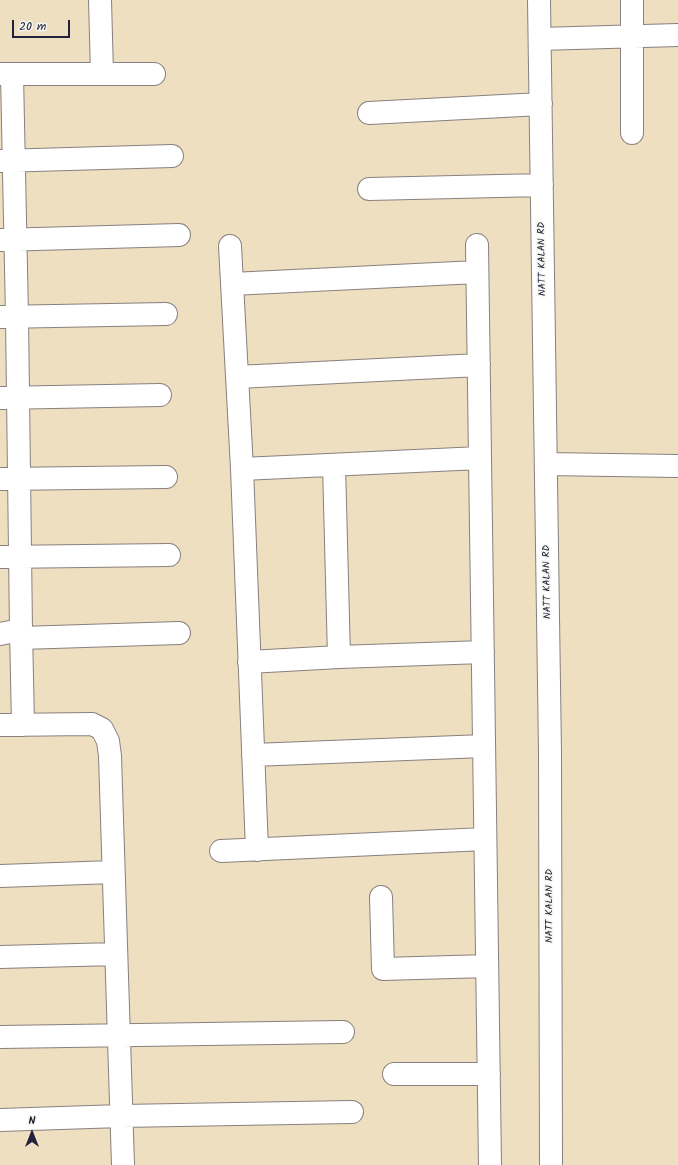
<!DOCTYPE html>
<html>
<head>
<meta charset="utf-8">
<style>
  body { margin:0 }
  #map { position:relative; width:678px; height:1165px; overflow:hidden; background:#eedfc0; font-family:Kalam,sans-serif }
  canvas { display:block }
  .north { position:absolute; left:12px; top:1113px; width:40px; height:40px; -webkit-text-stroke:3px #f6f6f2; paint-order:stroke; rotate:0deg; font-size:11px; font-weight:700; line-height:16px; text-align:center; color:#22223b }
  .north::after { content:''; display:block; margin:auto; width:14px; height:18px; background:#22223b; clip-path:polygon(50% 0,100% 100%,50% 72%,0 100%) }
  .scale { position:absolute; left:12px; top:20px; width:58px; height:18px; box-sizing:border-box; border:2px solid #22223b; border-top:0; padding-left:5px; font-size:12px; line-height:14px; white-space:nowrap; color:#22223b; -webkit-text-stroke:3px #f6f6f2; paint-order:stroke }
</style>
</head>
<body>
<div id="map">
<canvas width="678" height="1165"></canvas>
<div class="north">N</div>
<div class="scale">20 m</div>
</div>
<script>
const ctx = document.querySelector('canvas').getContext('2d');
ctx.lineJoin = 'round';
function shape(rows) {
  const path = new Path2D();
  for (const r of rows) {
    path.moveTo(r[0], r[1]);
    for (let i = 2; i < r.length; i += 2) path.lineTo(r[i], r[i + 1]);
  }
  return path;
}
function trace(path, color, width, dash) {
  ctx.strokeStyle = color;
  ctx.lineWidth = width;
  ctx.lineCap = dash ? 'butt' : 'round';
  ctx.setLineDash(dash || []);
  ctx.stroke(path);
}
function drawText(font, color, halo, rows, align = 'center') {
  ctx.font = font + ' Kalam,sans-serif';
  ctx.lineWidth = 3.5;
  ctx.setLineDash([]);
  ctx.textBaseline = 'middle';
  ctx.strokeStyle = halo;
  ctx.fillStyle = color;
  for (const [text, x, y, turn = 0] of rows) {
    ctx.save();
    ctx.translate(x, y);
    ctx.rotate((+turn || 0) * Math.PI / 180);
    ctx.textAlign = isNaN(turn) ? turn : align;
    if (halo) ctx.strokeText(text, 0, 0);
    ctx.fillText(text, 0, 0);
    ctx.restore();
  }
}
const minor = shape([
  [100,0,102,74],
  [539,0,550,752,551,1165],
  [632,0,632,133],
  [540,39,678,35],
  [0,74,12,74,17,317,21,630,0,634],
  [12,74,154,74],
  [369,113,541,104],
  [0,161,172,156],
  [369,189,542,185],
  [0,240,179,235],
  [477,245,490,1165],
  [230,246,242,469],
  [232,284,477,272],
  [0,317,166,314],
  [237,377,479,365],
  [0,398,160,395],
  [546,464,678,466],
  [334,465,339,657,483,652],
  [0,479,166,477],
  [0,557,169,555],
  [21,630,23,725],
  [21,638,179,633],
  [249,662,339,657],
  [0,725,92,724,102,729,108,741,110,756,123,1165],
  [253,755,484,746],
  [257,850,242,469,480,458],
  [221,851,485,839],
  [0,876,113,872],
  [381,897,383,969,487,966],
  [0,957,116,954],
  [0,1037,343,1032],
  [394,1074,489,1074],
  [0,1120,121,1116,352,1112]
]);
trace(minor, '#88807e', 24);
trace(minor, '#fff', 22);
drawText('10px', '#22223b', '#f6f6f2', [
  ["NATT KALAN RD",543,259,-91],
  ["NATT KALAN RD",548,582,-91],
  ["NATT KALAN RD",550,906,-90]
]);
</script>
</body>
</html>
